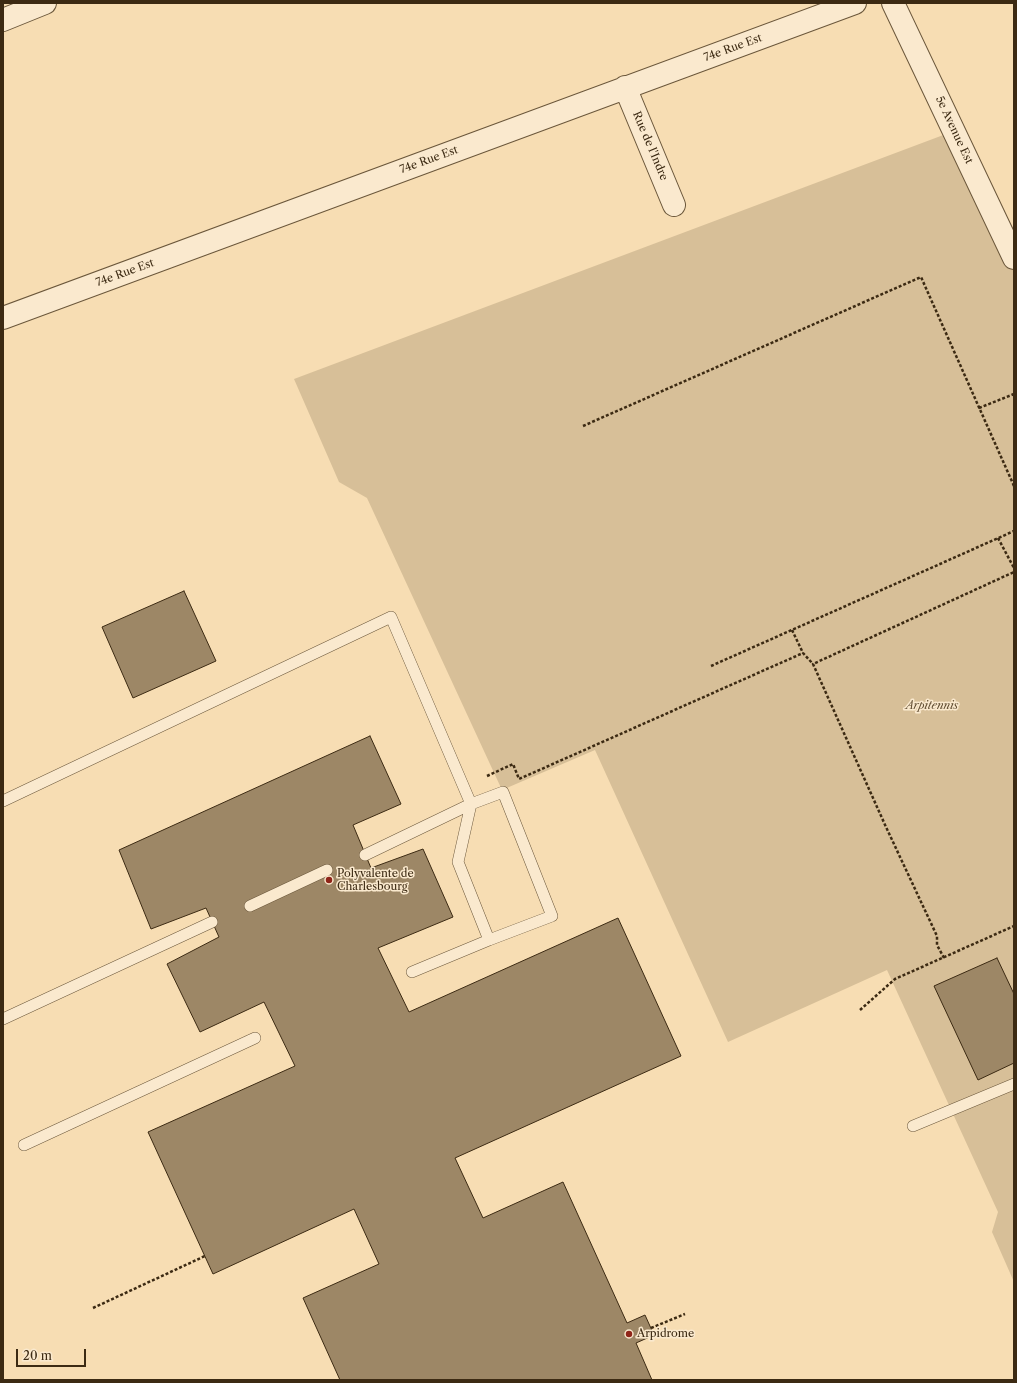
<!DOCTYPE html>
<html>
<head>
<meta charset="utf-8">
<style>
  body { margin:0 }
  #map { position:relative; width:1017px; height:1383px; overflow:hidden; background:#f7ddb3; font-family:"Libre Caslon Text",serif }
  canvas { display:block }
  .frame { position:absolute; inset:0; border:4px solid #3c2a13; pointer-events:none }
  .scale { position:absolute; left:16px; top:1349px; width:70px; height:18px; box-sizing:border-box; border:2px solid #3c2a13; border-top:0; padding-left:5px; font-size:12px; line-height:14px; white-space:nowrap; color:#3c2a13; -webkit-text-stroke:3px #fae9ce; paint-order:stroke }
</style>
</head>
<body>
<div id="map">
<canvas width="1017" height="1383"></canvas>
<div class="frame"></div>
<div class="scale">20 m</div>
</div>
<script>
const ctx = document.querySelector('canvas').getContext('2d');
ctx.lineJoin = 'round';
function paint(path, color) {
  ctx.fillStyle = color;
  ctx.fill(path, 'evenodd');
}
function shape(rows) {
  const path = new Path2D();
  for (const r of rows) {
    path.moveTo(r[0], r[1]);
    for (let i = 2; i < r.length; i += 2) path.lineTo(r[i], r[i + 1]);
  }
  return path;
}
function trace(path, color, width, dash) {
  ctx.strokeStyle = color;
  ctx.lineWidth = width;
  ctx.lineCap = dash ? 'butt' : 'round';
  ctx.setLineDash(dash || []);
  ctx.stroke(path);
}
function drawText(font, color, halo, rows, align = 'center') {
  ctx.font = font + ' "Libre Caslon Text",serif';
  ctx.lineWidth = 3;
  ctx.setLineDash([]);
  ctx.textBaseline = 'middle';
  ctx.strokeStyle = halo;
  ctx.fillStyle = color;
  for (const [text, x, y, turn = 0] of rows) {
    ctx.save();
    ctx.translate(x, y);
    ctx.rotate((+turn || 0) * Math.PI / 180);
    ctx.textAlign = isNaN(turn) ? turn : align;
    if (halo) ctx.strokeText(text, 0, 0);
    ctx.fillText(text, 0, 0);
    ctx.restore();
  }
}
paint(shape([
  [954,131,1014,258,1014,1282,992,1232,998,1212,887,970,728,1042,595,750,502,790,367,498,339,482,294,379]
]), '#d7bf98');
const building = shape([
  [184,591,216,661,133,698,102,627,184,591],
  [370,736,401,804,353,825,371,868,423,849,453,917,378,948,409,1012,618,918,681,1056,455,1158,483,1218,563,1182,627,1323,645,1315,654,1335,636,1343,652,1380,340,1380,303,1298,379,1264,354,1209,213,1274,148,1132,295,1066,264,1002,200,1032,167,964,219,937,206,908,151,929,119,850,370,736],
  [997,958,1014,994,1014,1063,978,1080,934,986,997,958]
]);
paint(building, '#9d8766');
trace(building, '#3c2a13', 1);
const service = shape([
  [3,801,391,617,471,804,503,792,552,916,489,940,412,972],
  [471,804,458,862,489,940],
  [365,855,471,804],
  [250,906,327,870],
  [3,1019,212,922],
  [913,1126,1014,1084],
  [24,1145,255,1038]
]);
const minor = shape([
  [893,3,1014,258],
  [3,20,45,3],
  [625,87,674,205],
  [3,318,855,3]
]);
trace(service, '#6b573b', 12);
trace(minor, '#6b573b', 24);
trace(shape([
  [979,408,1014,394],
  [583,426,921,277,1014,486],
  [998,538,1014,568],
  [792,630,803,653,813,664],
  [711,666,1014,531],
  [487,776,513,764,519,779,803,653],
  [944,958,937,945,937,936,886,827,813,664,1014,572],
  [860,1010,895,979,1014,926],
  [93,1308,205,1256],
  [651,1328,685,1314]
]), '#3c2a13', 2.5, [3, 2]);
trace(service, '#fae9ce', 11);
trace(minor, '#fae9ce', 22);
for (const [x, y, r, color] of [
  [329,880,4,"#8f2418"],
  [629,1334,4,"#8f2418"]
]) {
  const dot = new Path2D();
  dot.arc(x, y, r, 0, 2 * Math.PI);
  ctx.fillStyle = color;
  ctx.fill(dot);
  trace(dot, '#fae9ce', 1.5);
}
drawText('11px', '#3c2a13', '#fae9ce', [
  ["74e Rue Est",733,48,-20],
  ["5e Avenue Est",954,130,65],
  ["Rue de l'Indre",650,146,67],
  ["74e Rue Est",429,160,-20],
  ["74e Rue Est",125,273,-20]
]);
drawText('italic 11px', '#634f34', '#fae9ce', [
  ["Arpitennis",932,706]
]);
drawText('11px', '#3c2a13', '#fae9ce', [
  ["Polyvalente de",337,874],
  ["Charlesbourg",337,887],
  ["Arpidrome",637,1334]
], 'left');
</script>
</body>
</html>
